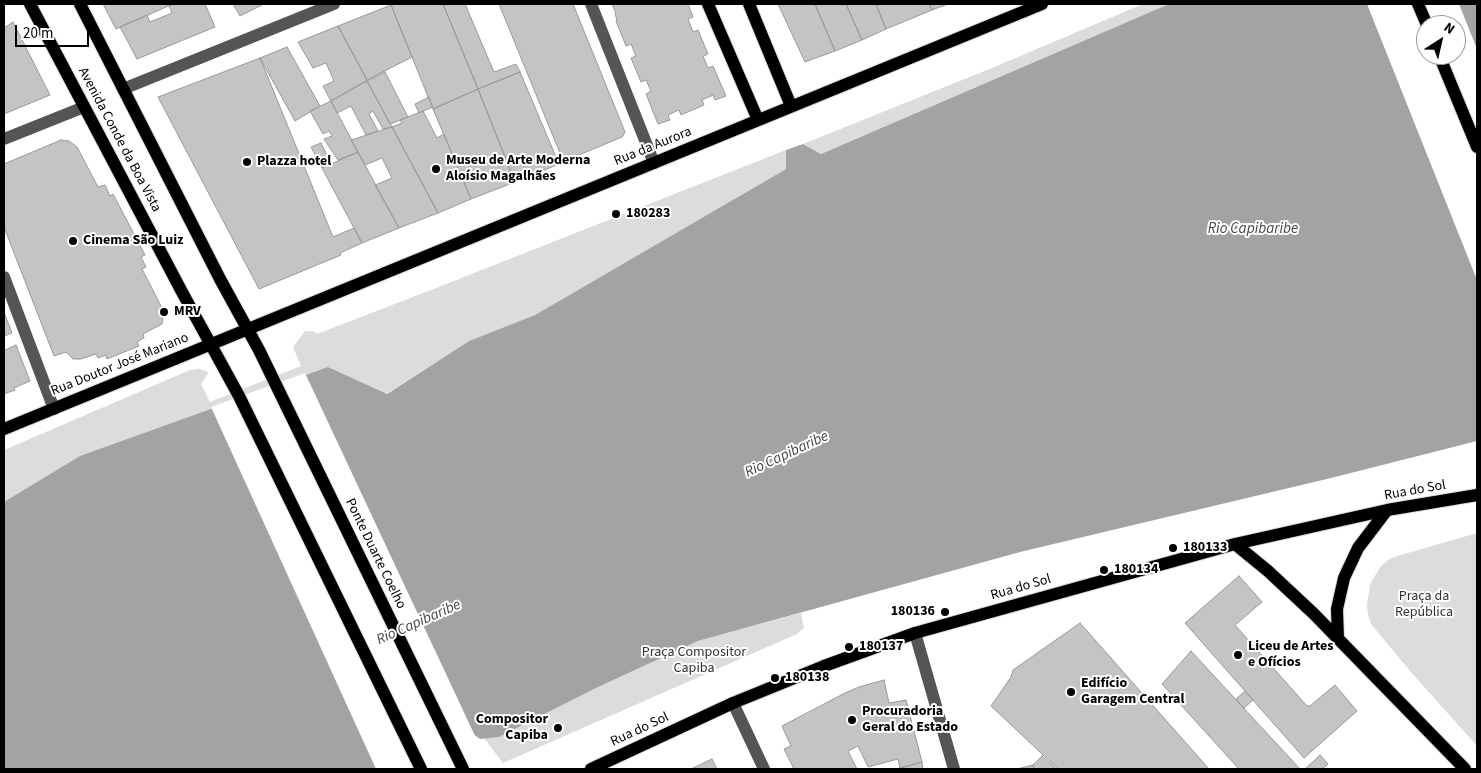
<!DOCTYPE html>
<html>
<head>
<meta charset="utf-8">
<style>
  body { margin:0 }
  #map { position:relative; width:1481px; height:773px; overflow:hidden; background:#fff; font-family:"Source Sans 3",sans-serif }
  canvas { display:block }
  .frame { position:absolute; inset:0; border:5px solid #000; pointer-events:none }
  .north { position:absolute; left:1416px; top:15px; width:50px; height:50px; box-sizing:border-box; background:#fff; border:1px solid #999; border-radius:50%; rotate:35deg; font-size:14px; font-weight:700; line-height:20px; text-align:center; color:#000 }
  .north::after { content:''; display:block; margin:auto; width:18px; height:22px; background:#000; clip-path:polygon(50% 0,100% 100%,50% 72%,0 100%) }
  .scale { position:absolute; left:15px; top:25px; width:74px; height:22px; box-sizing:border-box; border:2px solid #000; border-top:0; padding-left:6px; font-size:15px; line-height:18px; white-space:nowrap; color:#000; -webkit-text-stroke:4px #fff; paint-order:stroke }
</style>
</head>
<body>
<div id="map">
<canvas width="1481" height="773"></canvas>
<div class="frame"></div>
<div class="north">N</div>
<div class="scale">20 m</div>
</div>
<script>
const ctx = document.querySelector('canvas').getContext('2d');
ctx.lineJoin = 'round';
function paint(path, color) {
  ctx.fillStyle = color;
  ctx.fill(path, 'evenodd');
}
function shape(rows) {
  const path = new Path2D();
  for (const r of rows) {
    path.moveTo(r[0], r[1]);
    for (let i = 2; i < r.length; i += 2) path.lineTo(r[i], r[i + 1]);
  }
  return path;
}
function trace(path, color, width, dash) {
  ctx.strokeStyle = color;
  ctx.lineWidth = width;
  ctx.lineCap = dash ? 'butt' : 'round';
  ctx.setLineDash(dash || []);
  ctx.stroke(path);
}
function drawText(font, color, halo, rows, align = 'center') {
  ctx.font = font + ' "Source Sans 3",sans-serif';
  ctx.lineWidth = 4;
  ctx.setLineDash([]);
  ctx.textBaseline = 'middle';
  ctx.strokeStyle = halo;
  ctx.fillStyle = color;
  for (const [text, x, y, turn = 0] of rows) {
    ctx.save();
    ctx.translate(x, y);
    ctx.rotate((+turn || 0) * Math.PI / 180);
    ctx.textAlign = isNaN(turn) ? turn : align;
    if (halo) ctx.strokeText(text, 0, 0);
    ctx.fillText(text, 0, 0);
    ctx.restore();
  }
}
paint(shape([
  [1143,4,1169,4,821,154,803,144,992,68],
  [786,150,786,169,535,315,469,341,386,394,328,367,4,504,4,450,190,370,199,369,209,372,201,384,210,402,301,366,293,347,305,331,313,331,317,334,431,290],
  [1477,533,1477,746,1410,671,1371,624,1368,615,1367,605,1370,585,1373,579,1381,566,1388,560,1394,557],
  [801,613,804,628,797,634,503,763,484,738,499,737,592,690,698,641]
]), '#dcdcdc');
paint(shape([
  [1169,4,1477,4,1477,441,1331,478,1020,552,698,641,596,688,499,737,480,739,473,734,424,769,4,769,4,502,80,456,328,367,387,394,469,341,535,315,786,169,786,150,803,144,821,154],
  [1426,25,1456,25,1456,55,1426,55]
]), '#a3a3a3');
paint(shape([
  [1367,4,1459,4,1477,49,1477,280],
  [1426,25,1456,25,1456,55,1426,55],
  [305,373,476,738,473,737,428,769,376,769,211,407]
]), '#fff');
const building = shape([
  [103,4,173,4,116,29,103,4],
  [173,4,205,4,215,27,137,59,120,27,147,15,150,22,172,13,169,6,173,4],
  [233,4,264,4,240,16,233,4],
  [393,4,443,4,478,89,433,109,391,5,393,4],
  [443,4,465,4,494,72,516,64,520,72,478,89,443,4],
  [499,4,573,4,625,132,622,137,567,160,562,158,499,4],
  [612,4,688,4,693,17,688,19,693,32,698,30,708,54,703,56,708,68,713,66,726,96,715,100,713,95,702,100,704,105,681,115,679,110,668,115,670,120,658,124,646,94,651,91,646,80,641,82,631,58,636,56,631,44,626,46,616,21,617,20,615,14,616,13,612,4],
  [778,4,815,4,835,51,805,62,778,4],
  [815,4,846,4,862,40,835,51,815,4],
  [846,4,876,4,886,29,862,40,846,4],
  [876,4,929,4,932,10,886,29,876,4],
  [929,4,948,4,932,10,929,4],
  [391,5,412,57,367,80,338,26,391,5],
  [13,22,50,95,4,114,4,28,13,22],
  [338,26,367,80,331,101,323,86,334,81,326,63,313,68,298,42,338,26],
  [287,47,320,106,295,121,260,58,287,47],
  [260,58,333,237,354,228,362,243,340,253,341,255,259,289,158,97,260,58],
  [385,72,408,117,390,124,367,81,385,72],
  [520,72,559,164,515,182,478,89,520,72],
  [367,81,392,127,383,129,373,111,369,114,378,131,366,135,351,106,337,113,331,101,367,81],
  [478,89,515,182,471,199,433,109,478,89],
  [429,97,433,107,419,113,415,104,429,97],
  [331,101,358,152,338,160,324,139,332,136,329,131,323,134,310,111,331,101],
  [423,111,437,138,444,134,471,199,438,213,392,127,402,123,400,120,423,111],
  [392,127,438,213,399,228,375,185,392,178,382,158,365,165,351,140,392,127],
  [61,140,69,141,77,147,98,187,105,185,110,196,113,194,145,255,141,257,146,267,142,269,164,312,162,324,143,334,144,338,137,342,139,346,107,359,106,355,98,358,96,354,81,359,73,359,66,352,54,356,4,227,4,164,61,140],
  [321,143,331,163,322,168,311,147,321,143],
  [358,152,399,228,362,243,322,168,358,152],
  [4,312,12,333,4,336,4,312],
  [16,345,30,381,14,388,15,390,4,394,4,347,5,350,16,345],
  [1239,576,1262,602,1235,625,1307,706,1310,706,1335,685,1357,711,1304,758,1185,623,1239,576],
  [1080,623,1209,769,1058,769,991,706,1011,677,1013,670,1080,623],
  [1191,651,1300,769,1239,769,1162,684,1191,651],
  [884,680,889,703,906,700,922,762,900,768,898,759,868,767,858,746,848,751,857,769,794,769,784,749,791,746,782,726,845,693,859,687,884,680],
  [1245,691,1253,700,1244,708,1236,699,1245,691],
  [1320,755,1328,764,1322,769,1305,769,1320,755],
  [1042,756,1056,769,1034,769,1033,765,1042,756],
  [712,759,717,769,691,769,712,759],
  [922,762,923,769,897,769,922,762],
  [1033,765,1034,769,1017,769,1033,765]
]);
paint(building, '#c4c4c4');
trace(building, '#999', 1);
const major = shape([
  [30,4,182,292,239,396,421,769],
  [80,4,220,279,259,350,463,769],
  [708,4,758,120],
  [749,4,791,106],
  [1418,4,1427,25],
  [1439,55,1477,147],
  [4,429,1042,4],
  [1235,544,1268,571,1314,614,1465,769],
  [1338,639,1337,609,1344,578,1358,548,1387,510],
  [591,769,733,703,824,666,915,633,1235,544,1387,510,1477,495]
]);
trace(major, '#dbdbdb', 14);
trace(shape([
  [591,4,654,163],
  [123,89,334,4],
  [4,139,84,107],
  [4,277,54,409],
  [915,633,954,769],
  [733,703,764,769]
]), '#555', 12);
trace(major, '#000', 12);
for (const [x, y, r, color] of [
  [247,162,5,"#000"],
  [436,169,5,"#000"],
  [616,214,5,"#000"],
  [73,241,5,"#000"],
  [164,312,5,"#000"],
  [1173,548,5,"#000"],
  [1104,570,5,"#000"],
  [945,612,5,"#000"],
  [849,647,5,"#000"],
  [1238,655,5,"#000"],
  [775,678,5,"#000"],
  [1071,692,5,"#000"],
  [852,720,5,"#000"],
  [558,728,5,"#000"]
]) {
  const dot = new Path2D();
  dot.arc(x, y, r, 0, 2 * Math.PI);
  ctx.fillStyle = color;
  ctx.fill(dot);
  trace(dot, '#fff', 2);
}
drawText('14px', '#000', '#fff', [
  ["Avenida Conde da Boa Vista",119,140,62],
  ["Rua da Aurora",653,147,-22],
  ["Rua Doutor José Mariano",120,365,-22],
  ["Rua do Sol",1415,491,-10],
  ["Ponte Duarte Coelho",375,554,64],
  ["Rua do Sol",1021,588,-16],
  ["Rua do Sol",640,730,-25]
]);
drawText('bold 14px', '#000', '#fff', [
  ["Museu de Arte Moderna",446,161],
  ["Aloísio Magalhães",446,177],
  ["Plazza hotel",257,162],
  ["180283",626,214],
  ["Cinema São Luiz",83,241],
  ["MRV",174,312],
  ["180133",1183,548],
  ["180134",1114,570],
  ["180136",935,612,"right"],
  ["180137",859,647],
  ["Liceu de Artes",1248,647],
  ["e Ofícios",1248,663],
  ["180138",785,678],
  ["Edifício",1081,684],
  ["Garagem Central",1081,700],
  ["Procuradoria",862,712],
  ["Geral do Estado",862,728],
  ["Compositor",548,720,"right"],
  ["Capiba",548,736,"right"]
], 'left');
drawText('14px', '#333', '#fff', [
  ["Praça da",1424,597],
  ["República",1424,613],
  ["Praça Compositor",694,653],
  ["Capiba",694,669]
]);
drawText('italic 15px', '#444', '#fff', [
  ["Rio Capibaribe",1253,230],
  ["Rio Capibaribe",787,455,-25],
  ["Rio Capibaribe",419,623,-24]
]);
</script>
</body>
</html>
